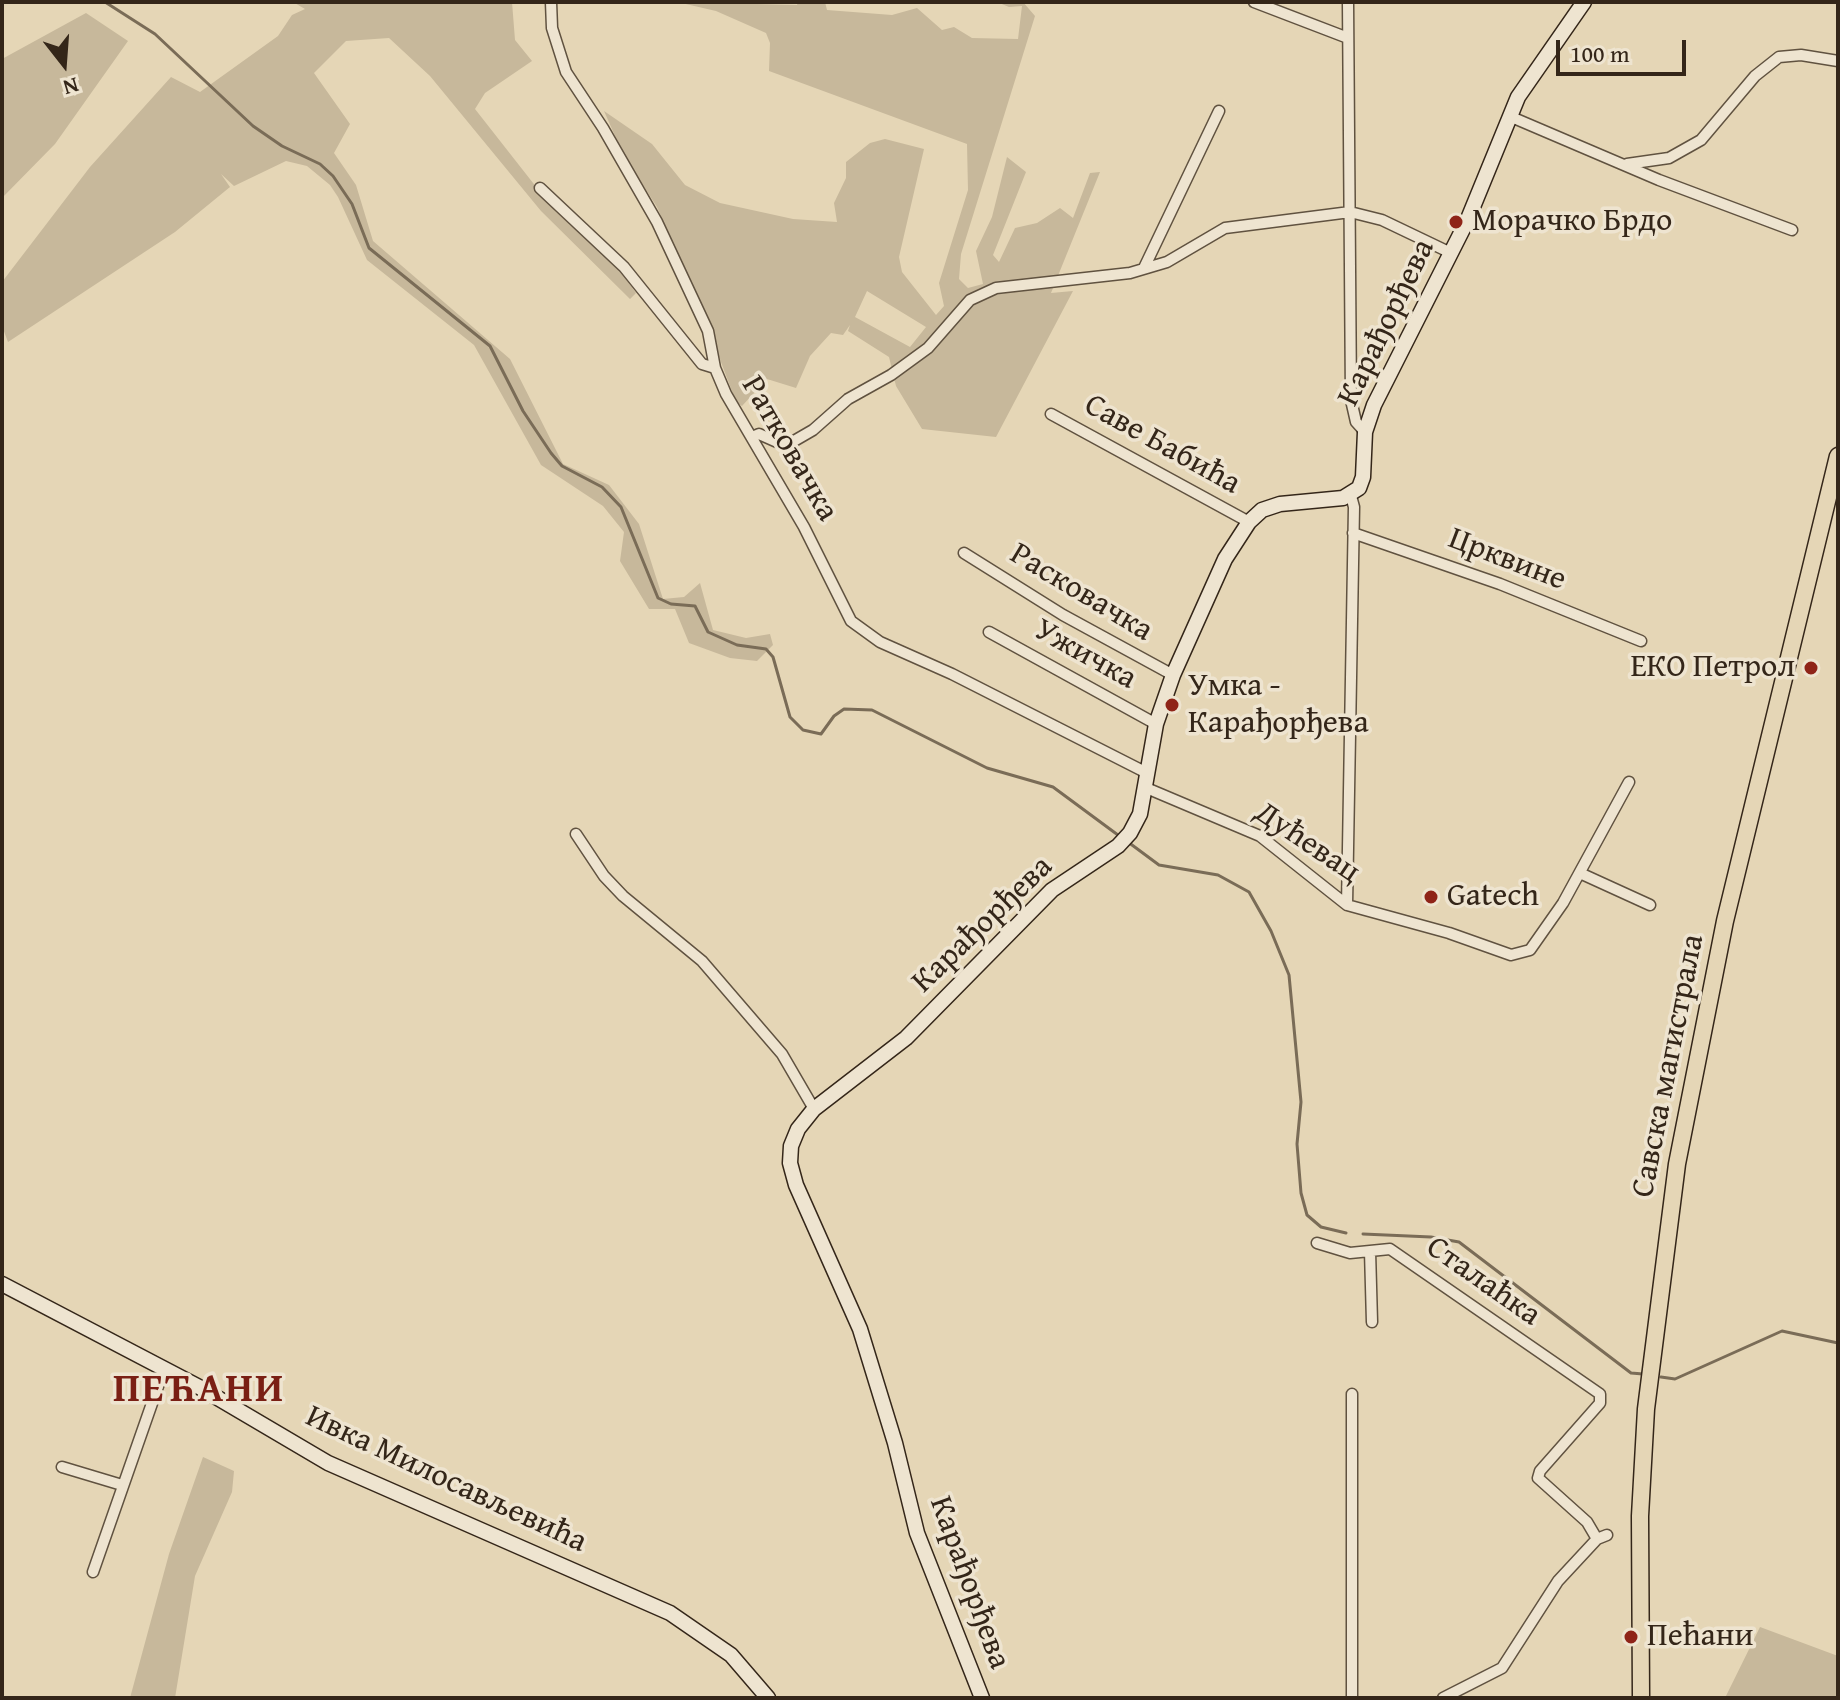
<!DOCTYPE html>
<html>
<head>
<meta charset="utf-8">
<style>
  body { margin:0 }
  #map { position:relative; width:1840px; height:1700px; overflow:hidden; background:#e5d6b6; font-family:"Gentium Book Plus",serif }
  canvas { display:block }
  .frame { position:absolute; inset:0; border:4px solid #342619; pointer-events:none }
  .north { position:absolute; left:24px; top:24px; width:80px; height:80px; -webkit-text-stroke:6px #eee4d0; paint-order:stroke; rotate:163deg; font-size:22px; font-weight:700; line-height:32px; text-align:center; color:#342619 }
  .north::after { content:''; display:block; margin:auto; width:28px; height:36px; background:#342619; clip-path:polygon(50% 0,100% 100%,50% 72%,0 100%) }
  .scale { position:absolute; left:1556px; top:40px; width:130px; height:36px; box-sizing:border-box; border:4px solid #342619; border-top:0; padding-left:10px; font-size:24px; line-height:28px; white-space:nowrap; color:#342619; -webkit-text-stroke:6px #eee4d0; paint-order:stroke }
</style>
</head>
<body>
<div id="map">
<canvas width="1840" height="1700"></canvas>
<div class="frame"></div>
<div class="north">N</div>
<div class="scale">100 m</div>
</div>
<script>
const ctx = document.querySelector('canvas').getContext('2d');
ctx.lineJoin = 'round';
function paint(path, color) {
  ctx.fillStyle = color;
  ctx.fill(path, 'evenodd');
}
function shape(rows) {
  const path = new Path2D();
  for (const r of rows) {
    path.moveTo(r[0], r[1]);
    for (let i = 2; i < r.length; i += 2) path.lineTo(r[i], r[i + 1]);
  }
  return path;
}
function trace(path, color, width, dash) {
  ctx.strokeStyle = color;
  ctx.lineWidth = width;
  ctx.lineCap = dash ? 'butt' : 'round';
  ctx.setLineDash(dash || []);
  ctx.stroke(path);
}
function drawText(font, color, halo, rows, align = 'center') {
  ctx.font = font + ' "Gentium Book Plus",serif';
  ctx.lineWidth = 7;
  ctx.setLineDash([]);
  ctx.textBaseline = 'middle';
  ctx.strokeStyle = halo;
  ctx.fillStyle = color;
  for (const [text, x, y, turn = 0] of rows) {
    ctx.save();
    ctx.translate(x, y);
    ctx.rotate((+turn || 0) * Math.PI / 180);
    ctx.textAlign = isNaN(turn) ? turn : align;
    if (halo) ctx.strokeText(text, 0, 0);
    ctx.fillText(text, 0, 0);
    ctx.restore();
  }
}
paint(shape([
  [293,2,512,2,515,40,532,61,485,93,475,109,555,211,620,271,636,293,630,299,541,211,430,76,389,38,346,41,314,73,350,124,334,153,356,185,373,241,510,359,563,464,609,485,639,524,663,599,684,597,700,583,713,630,746,638,770,634,773,645,757,661,730,658,689,643,675,609,649,609,620,561,624,532,603,506,541,465,474,345,367,260,338,197,330,185,307,166,286,161,234,186,221,174,230,187,175,232,8,342,2,326,2,282,90,167,171,77,200,92,278,36,292,15,305,9],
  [677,2,797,5,798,2,825,2,827,10,892,15,917,8,942,30,954,27,972,38,1018,39,1022,6,1009,7,997,2,1023,2,1035,16,961,254,959,279,968,288,983,284,976,251,992,217,1007,157,1026,172,993,255,999,262,1015,228,1037,223,1060,208,1073,218,1090,173,1100,172,1051,293,1073,291,996,437,922,429,896,386,889,357,848,331,850,325,843,335,831,333,810,356,796,388,767,379,742,406,736,402,697,298,657,207,623,154,604,111,652,144,685,185,720,203,793,219,837,222,834,203,846,178,846,162,870,143,885,139,924,149,899,257,902,272,936,315,944,306,939,283,968,190,967,144,769,71,770,43,766,33,716,11],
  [867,291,926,327,910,347,855,317],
  [86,13,128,41,55,144,2,198,2,59],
  [203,1457,234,1471,232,1492,195,1576,175,1698,130,1698,169,1554],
  [1760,1627,1838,1656,1838,1698,1725,1698]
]), '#c7b89b');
trace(shape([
  [105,2,155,34,253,126,282,146,320,164,333,176,352,204,369,248,490,346,523,411,551,453,562,466,602,487,621,507,658,598,671,604,695,606,708,632,737,645,766,649,773,657,790,717,803,730,821,734,834,716,844,709,872,710,987,768,1053,787,1122,838],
  [1128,842,1159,865,1218,875,1249,892,1271,931,1289,975,1301,1102,1297,1144,1301,1193,1307,1215,1321,1227,1346,1233],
  [1363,1234,1431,1237,1459,1242,1631,1373,1643,1374],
  [1661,1377,1675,1379,1782,1331,1838,1343]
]), '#7a6c57', 3);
const street = shape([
  [551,2,552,28,566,72,603,128,657,222,708,331,715,368,726,394,804,527,851,621,880,642,952,674,1147,773],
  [1254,2,1348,38],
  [1348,2,1351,400,1356,422,1365,432],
  [1509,116,1659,180,1792,230],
  [1627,164,1669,158,1701,140,1755,76,1779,57,1801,55,1838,61],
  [540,188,624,267,702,364,715,368],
  [1144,268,1219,111],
  [1051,414,1249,522],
  [752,437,759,434,777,442,794,441,813,430,848,399,891,375,928,348,970,300,996,288,1130,273,1167,262,1225,228,1350,212,1382,220,1451,253],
  [1353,533,1500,584,1641,641],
  [964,553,1063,615,1173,675],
  [989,632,1156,724],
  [1144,787,1260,836,1347,905,1449,933,1511,955,1530,950,1563,903,1629,782],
  [576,834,604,876,623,896,702,961,782,1054,814,1109],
  [1582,874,1650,905],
  [1347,905,1354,507,1351,496],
  [1317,1243,1350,1253,1390,1249,1600,1394,1600,1403,1540,1471,1538,1478,1587,1522,1597,1539],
  [1370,1251,1372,1322],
  [62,1467,122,1485],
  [93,1572,164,1369],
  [1352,1698,1352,1394],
  [1443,1698,1502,1668,1558,1581,1597,1539,1607,1535]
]);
const secondary = shape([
  [2,1284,199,1387,328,1463,670,1613,731,1655,768,1698],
  [982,1698,917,1533,895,1443,860,1329,796,1185,790,1163,791,1146,798,1129,814,1109,906,1038,1052,890,1118,846,1130,833,1140,814,1156,724,1173,675,1225,559,1249,522,1262,510,1280,504,1343,498,1359,488,1363,477,1365,432,1374,405,1468,219,1518,97,1584,2]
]);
const primary = shape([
  [1641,1698,1640,1516,1646,1409,1677,1164,1725,921,1838,456]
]);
trace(street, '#605240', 13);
trace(secondary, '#342619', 17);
trace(primary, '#342619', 19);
trace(street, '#eee4d0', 10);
trace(secondary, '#eee4d0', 14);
trace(primary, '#e5d6b6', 16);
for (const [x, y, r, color] of [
  [1456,222,8,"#8f2418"],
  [1811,668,8,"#8f2418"],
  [1172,705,8,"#8f2418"],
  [1431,897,8,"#8f2418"],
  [1631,1637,8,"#8f2418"]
]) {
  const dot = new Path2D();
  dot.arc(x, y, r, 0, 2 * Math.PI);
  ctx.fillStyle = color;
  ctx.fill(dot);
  trace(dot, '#eee4d0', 3);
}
drawText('32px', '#342619', '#eee4d0', [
  ["Морачко Брдо",1472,222],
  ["ЕКО Петрол",1795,668,"right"],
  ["Умка -",1188,687],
  ["Карађорђева",1188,724],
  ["Gatech",1447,897],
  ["Пећани",1647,1637]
], 'left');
drawText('32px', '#342619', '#eee4d0', [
  ["Карађорђева",1387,323,-64],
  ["Саве Бабића",1162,445,29],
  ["Ратковачка",789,449,60],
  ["Црквине",1507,560,21],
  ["Расковачка",1081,593,31],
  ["Ужичка",1085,655,29],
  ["Дућевац",1307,843,34],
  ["Карађорђева",983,925,-44],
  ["Савска магистрала",1669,1066,-79],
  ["Сталаћка",1483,1282,35],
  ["Ивка Милосављевића",446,1480,25],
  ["Карађорђева",969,1583,70]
]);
ctx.letterSpacing = '2px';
drawText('bold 40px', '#7a1f14', '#eee4d0', [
  ["ПЕЋАНИ",199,1391]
]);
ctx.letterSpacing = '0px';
</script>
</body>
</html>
